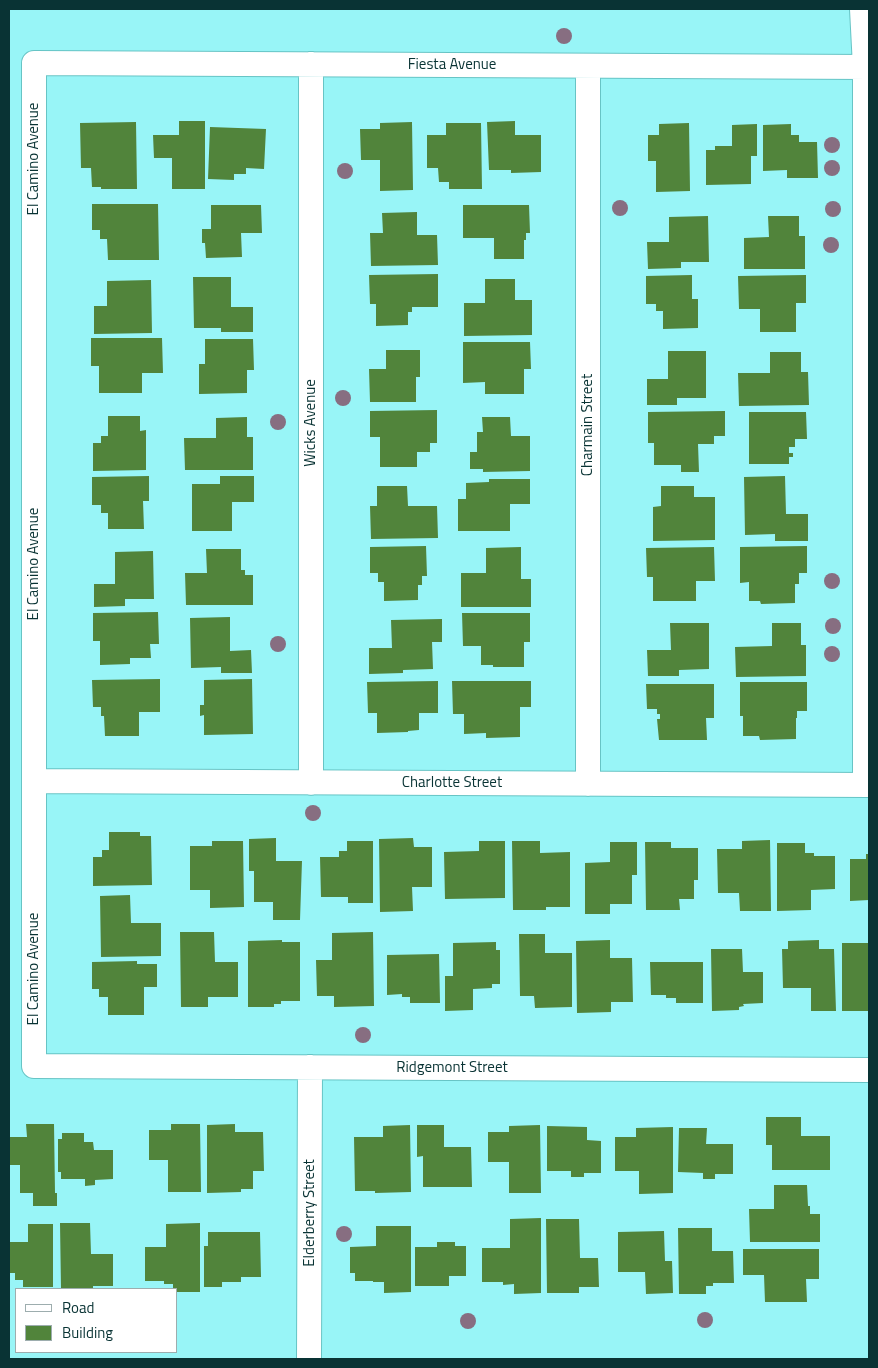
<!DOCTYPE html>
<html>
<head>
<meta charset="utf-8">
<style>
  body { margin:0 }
  #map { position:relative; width:878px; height:1368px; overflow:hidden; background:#98f5f7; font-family:"Titillium Web",sans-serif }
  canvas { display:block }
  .frame { position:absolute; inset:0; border:10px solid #093334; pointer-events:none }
  .legend { position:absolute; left:15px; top:1288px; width:162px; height:65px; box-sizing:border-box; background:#fff; border:1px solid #9dadae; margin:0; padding:6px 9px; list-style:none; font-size:15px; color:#093334 }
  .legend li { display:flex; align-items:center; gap:10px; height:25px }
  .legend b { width:25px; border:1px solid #9dadae }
</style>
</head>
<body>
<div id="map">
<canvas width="878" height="1368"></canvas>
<div class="frame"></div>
<ul class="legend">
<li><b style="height:6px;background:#fff"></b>Road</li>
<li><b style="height:14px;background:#51843b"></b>Building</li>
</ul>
</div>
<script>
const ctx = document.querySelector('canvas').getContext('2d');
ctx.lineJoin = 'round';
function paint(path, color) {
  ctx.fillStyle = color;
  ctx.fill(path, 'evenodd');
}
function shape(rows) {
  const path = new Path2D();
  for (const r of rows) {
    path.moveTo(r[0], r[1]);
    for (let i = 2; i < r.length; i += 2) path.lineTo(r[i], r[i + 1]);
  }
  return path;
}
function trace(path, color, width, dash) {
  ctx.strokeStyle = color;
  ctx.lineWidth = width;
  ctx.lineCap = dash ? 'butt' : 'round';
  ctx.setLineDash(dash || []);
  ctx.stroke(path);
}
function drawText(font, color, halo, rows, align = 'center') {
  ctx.font = font + ' "Titillium Web",sans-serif';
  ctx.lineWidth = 4.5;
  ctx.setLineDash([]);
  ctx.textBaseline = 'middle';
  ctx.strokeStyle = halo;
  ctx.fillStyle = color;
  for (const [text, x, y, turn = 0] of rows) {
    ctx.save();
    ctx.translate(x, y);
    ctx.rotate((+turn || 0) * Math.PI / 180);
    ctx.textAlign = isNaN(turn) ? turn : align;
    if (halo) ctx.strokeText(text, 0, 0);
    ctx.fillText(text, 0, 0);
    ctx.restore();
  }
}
paint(shape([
  [179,121,205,121,205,189,172,189,172,158,154,158,153,135,179,135],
  [515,121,515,135,541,135,541,172,511,173,511,170,489,170,487,122],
  [136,122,137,189,101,189,101,187,92,187,91,168,81,168,80,123],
  [412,122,413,190,380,191,380,160,361,160,360,129,380,129,380,123],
  [446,123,481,123,482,189,449,189,449,182,439,182,438,168,427,168,427,135,446,135],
  [689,123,690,191,656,192,656,161,648,161,648,135,659,135,659,124],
  [757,124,757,156,751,156,751,184,706,185,706,150,715,150,715,146,732,146,732,125],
  [791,124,791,135,799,135,799,142,817,142,818,178,787,178,787,170,763,171,763,125],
  [210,127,266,129,264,169,246,168,246,174,234,174,234,180,208,179],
  [92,204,158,204,159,260,108,260,107,239,100,239,100,230,92,230],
  [211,205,261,205,262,233,241,233,242,257,206,258,205,243,202,243,202,229,211,229],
  [463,205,529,205,530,233,526,233,526,240,524,240,524,259,494,259,494,238,463,238],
  [417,212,417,235,437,235,438,265,371,266,370,233,383,233,382,213],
  [708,216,709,262,681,262,681,268,648,269,647,242,669,242,669,217],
  [768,216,799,216,799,236,805,236,805,269,744,269,744,238,769,237],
  [438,274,438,307,412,307,412,312,408,312,408,325,376,326,376,304,370,304,369,275],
  [692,275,692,299,698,299,698,328,663,329,663,311,656,311,656,304,646,304,646,276],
  [806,275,806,303,796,303,796,332,760,332,760,309,739,309,738,276],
  [193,277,231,277,231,307,253,307,253,332,221,332,221,328,194,328],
  [485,279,515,279,515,300,532,300,532,335,464,336,464,303,485,303],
  [151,280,152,333,94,334,94,306,107,306,107,281],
  [91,338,162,338,163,373,142,373,142,393,99,393,99,366,91,366],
  [205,339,253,339,254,370,247,370,247,393,199,394,199,364,205,364],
  [463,342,530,342,531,369,524,369,524,394,485,394,485,382,463,383],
  [386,350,420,350,420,377,416,377,416,402,370,402,369,369,386,369],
  [668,351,706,351,706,398,677,398,677,405,647,405,647,379,668,379],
  [770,352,801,352,801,372,808,372,809,405,739,406,738,373,770,373],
  [437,410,437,443,430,443,430,452,417,452,417,467,380,467,380,437,370,437,370,411],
  [725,411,725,436,714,436,714,444,698,444,699,472,681,472,681,465,654,465,654,443,648,443,648,412],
  [749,412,806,412,807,439,795,439,795,447,789,447,789,453,793,453,793,457,789,457,789,464,749,464],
  [108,416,140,416,140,431,146,430,146,470,93,471,93,443,101,443,101,436,108,436],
  [247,417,247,437,253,437,253,470,185,470,184,438,216,438,216,418],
  [482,417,510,417,511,436,530,436,530,471,483,472,483,469,470,469,470,452,477,452,477,432,483,432],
  [149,476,149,501,143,501,144,529,108,529,108,513,101,513,101,505,92,505,92,477],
  [220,476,254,476,254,502,232,502,232,531,192,531,192,484,220,484],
  [785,476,786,514,808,514,808,541,775,541,775,534,745,535,744,477],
  [489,479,530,479,530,504,510,504,510,531,458,531,458,499,466,499,466,483,489,482],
  [377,486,407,486,408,506,437,506,438,538,371,539,370,506,377,506],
  [661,486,694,486,694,497,715,497,715,540,653,541,653,507,661,506],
  [426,546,427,576,422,576,422,585,418,585,418,600,384,601,384,582,378,582,378,573,370,573,370,547],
  [807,546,807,573,799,573,799,584,795,584,795,603,761,604,760,601,749,601,749,582,740,583,740,547],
  [521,547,521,579,531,579,531,607,461,607,461,573,486,573,486,548],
  [714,547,715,581,696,581,696,601,653,601,653,577,647,577,646,548],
  [206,549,241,549,241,570,245,570,245,575,253,575,253,605,186,605,185,573,207,573],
  [153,551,154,599,125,599,125,606,94,607,94,584,115,584,115,552],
  [158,612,159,644,150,644,151,658,130,658,130,664,100,665,100,641,93,641,93,613],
  [462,613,530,613,530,642,524,642,524,667,493,667,493,665,481,665,481,646,463,646],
  [230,617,230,651,251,650,252,673,221,673,221,667,191,668,190,618],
  [442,619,442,642,432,642,433,669,403,670,403,673,369,674,369,648,392,648,391,620],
  [670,623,709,623,709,669,679,670,679,676,648,676,647,650,671,650],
  [772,623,801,623,801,645,806,645,806,676,736,677,735,647,772,646],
  [160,679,160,712,139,712,139,736,105,736,104,716,101,716,101,707,93,707,92,680],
  [252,679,253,734,204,735,204,715,200,716,200,705,204,705,204,680],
  [438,681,438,713,419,713,419,730,408,731,408,732,377,733,377,713,368,713,367,682],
  [452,681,531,681,531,707,520,707,520,737,486,738,486,733,464,734,464,714,453,714],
  [740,682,807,682,807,711,797,711,797,718,796,718,796,739,760,740,759,736,743,736,743,716,740,716],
  [646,684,714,684,714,718,706,718,707,740,659,740,657,719,660,719,660,714,657,714,657,709,647,709],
  [109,832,140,832,140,836,151,836,152,885,93,886,93,857,102,857,102,850,109,850],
  [276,838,276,861,302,861,300,920,273,920,273,902,254,902,254,871,249,871,249,839],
  [413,838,414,847,432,847,432,887,412,887,413,911,380,912,379,839],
  [770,840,771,911,740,911,739,893,718,893,717,849,742,849,742,841],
  [212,841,243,841,244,907,210,908,210,890,190,890,190,846,212,846],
  [347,841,373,841,373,903,348,903,348,897,321,897,320,857,339,857,339,851,347,851],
  [479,841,505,841,505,898,445,899,444,852,479,851],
  [512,841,540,841,540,853,570,852,570,907,546,907,546,910,513,910],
  [610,842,637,842,637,875,632,875,632,904,610,904,610,914,585,914,585,863,610,862],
  [645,842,671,842,671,848,698,848,698,880,694,880,694,899,679,899,680,910,646,910],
  [777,843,805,843,805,853,814,853,814,856,835,856,835,889,811,890,811,910,777,911],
  [866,854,869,854,869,900,850,901,850,859,866,859],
  [130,895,131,923,161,923,161,956,101,957,100,896],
  [180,932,214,932,215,962,238,962,238,997,208,997,208,1007,181,1007],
  [373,932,374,1006,334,1007,334,996,317,996,316,960,332,960,332,933],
  [519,934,545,934,545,953,572,953,572,1007,535,1008,534,996,520,996],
  [282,940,282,942,300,942,300,1001,281,1001,281,1004,274,1004,274,1007,248,1007,248,941],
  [610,940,610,958,632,958,633,1002,611,1002,611,1012,577,1013,576,941],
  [819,940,819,949,834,949,836,1011,811,1011,811,988,783,988,782,949,788,949,788,941],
  [496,942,496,950,500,950,500,984,492,984,492,988,473,989,473,1010,445,1011,445,976,453,976,453,943],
  [842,943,869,943,869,1011,842,1011],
  [711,949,742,949,743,972,763,972,763,1003,743,1004,744,1006,739,1007,739,1010,712,1011],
  [439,954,440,1003,410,1003,410,997,402,997,402,994,387,995,387,955],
  [137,961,137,964,157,964,157,987,144,987,144,1015,108,1015,108,997,99,997,99,989,92,989,92,962],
  [650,962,703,962,703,1003,676,1003,676,998,666,998,666,995,651,995],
  [766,1117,801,1117,801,1136,830,1136,830,1170,772,1170,772,1145,766,1145],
  [26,1124,54,1124,55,1193,57,1193,57,1206,33,1206,33,1193,20,1193,20,1165,9,1165,9,1137,27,1137],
  [171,1124,200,1124,201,1192,168,1192,168,1160,149,1160,149,1130,171,1130],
  [235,1124,235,1132,263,1132,264,1171,253,1171,253,1189,241,1189,241,1192,207,1193,207,1125],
  [410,1125,411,1192,375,1193,375,1191,355,1191,354,1137,383,1137,383,1126],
  [417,1125,444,1125,444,1147,471,1147,472,1187,423,1187,423,1156,417,1157],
  [540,1125,541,1193,509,1193,509,1162,488,1162,488,1132,509,1132,509,1126],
  [547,1126,587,1127,587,1140,601,1141,601,1173,584,1173,584,1177,571,1177,571,1171,547,1171],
  [673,1127,673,1193,639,1194,639,1171,615,1171,615,1137,636,1137,636,1128],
  [679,1128,707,1128,706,1144,733,1144,733,1174,715,1174,715,1179,703,1179,703,1173,678,1172],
  [62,1133,84,1133,84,1142,93,1142,94,1150,113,1150,113,1179,95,1180,95,1185,85,1186,85,1179,61,1179,61,1172,58,1172,58,1139,62,1139],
  [774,1185,807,1185,808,1206,810,1206,810,1214,820,1214,820,1242,750,1242,749,1209,774,1209],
  [541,1218,541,1293,514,1294,514,1284,503,1285,503,1282,482,1282,482,1248,510,1248,510,1219],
  [546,1219,579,1219,580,1258,598,1258,599,1287,579,1287,579,1293,547,1293],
  [60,1223,90,1223,91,1254,113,1254,113,1286,93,1286,93,1289,61,1289],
  [200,1223,200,1292,176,1292,176,1289,173,1289,173,1284,164,1284,164,1281,145,1281,145,1247,166,1247,166,1224],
  [28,1224,53,1224,53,1287,23,1287,23,1280,15,1280,15,1273,9,1273,9,1242,28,1242],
  [376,1226,411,1226,411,1292,384,1293,384,1282,373,1282,373,1281,355,1281,355,1273,350,1273,350,1247,376,1246],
  [678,1228,712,1228,712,1251,733,1251,734,1283,713,1283,713,1286,706,1286,706,1294,679,1294],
  [664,1231,665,1261,672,1261,673,1293,646,1294,645,1272,618,1272,618,1232],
  [208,1232,260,1232,261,1277,241,1277,241,1282,222,1282,222,1287,204,1287,204,1246,208,1246],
  [437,1242,455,1242,455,1246,466,1246,466,1276,449,1276,449,1286,415,1286,415,1247,437,1247],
  [743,1249,819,1249,819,1279,806,1279,807,1302,765,1302,764,1275,743,1275]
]), '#51843b');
const street = shape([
  [862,9,865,67,865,785],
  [311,64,311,783],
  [588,66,588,784],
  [869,67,34,63,34,1066,869,1070],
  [34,781,869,785],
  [309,1359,310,1067]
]);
trace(street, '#67c4c5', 26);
trace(street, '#fff', 24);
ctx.fillStyle = '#876e81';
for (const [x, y] of [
  [564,36],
  [832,145],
  [832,168],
  [345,171],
  [620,208],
  [833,209],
  [831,245],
  [343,398],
  [278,422],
  [832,581],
  [833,626],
  [278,644],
  [832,654],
  [313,813],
  [363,1035],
  [344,1234],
  [705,1320],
  [468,1321]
]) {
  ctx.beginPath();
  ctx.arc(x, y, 8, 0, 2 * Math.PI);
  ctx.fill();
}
drawText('15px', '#093334', '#fff', [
  ["Fiesta Avenue",452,65],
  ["El Camino Avenue",34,159,-90],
  ["Wicks Avenue",311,423,-90],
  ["Charmain Street",588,425,-90],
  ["El Camino Avenue",34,564,-90],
  ["Charlotte Street",452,783],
  ["El Camino Avenue",34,969,-90],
  ["Ridgemont Street",452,1068],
  ["Elderberry Street",310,1213,-90]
]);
</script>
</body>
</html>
